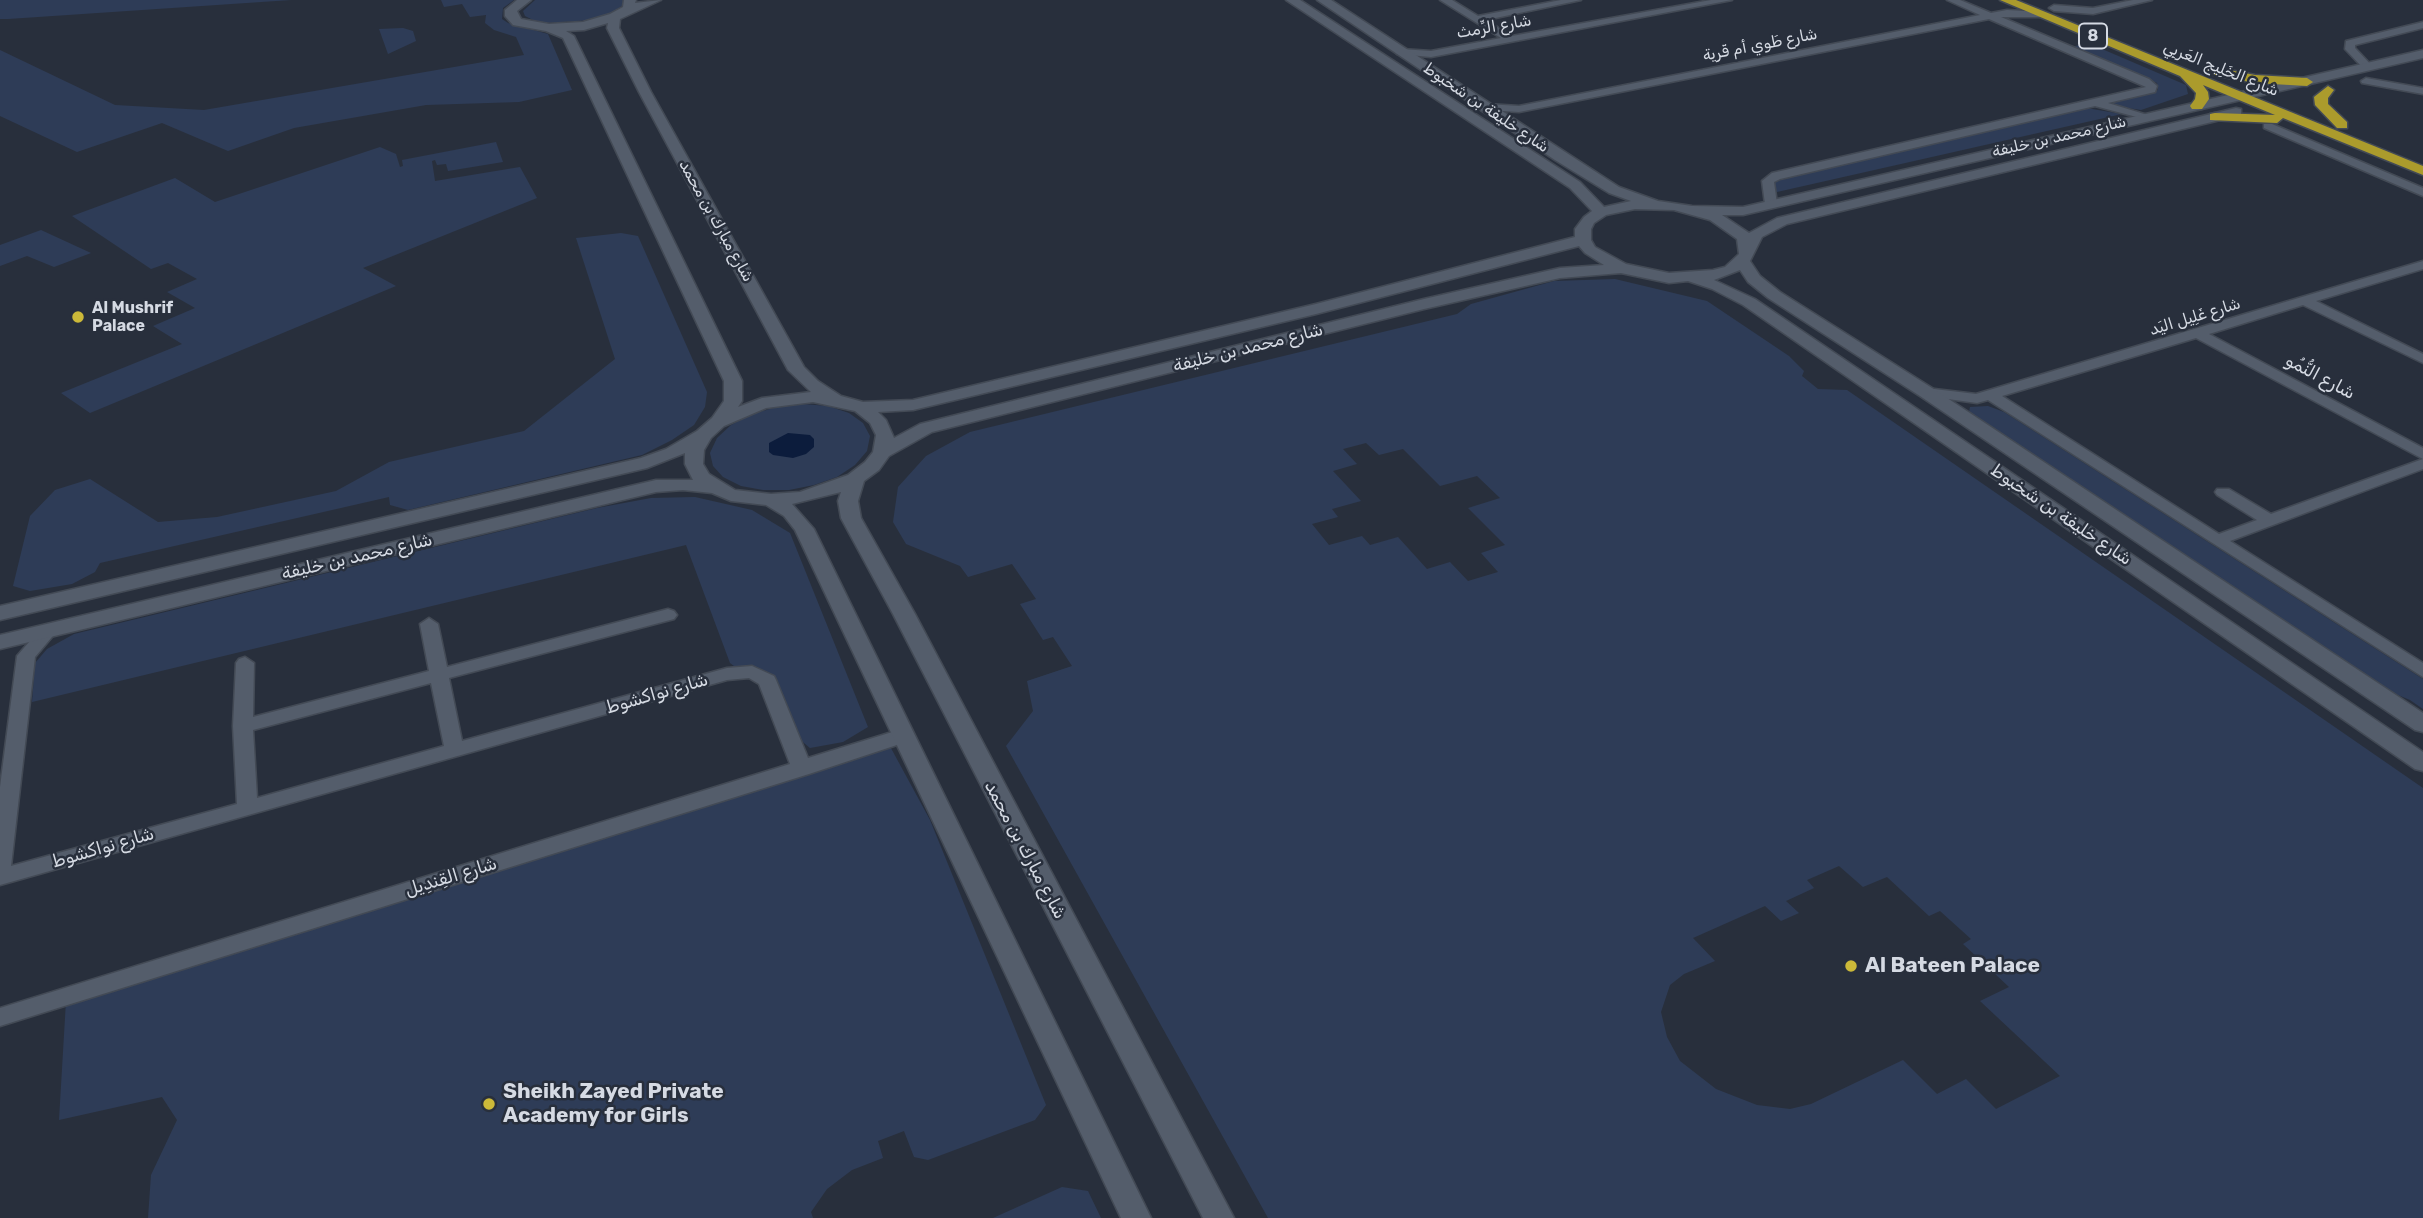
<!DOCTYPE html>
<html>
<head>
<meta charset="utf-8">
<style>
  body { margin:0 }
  canvas { display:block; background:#282f3c }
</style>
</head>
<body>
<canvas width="2423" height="1218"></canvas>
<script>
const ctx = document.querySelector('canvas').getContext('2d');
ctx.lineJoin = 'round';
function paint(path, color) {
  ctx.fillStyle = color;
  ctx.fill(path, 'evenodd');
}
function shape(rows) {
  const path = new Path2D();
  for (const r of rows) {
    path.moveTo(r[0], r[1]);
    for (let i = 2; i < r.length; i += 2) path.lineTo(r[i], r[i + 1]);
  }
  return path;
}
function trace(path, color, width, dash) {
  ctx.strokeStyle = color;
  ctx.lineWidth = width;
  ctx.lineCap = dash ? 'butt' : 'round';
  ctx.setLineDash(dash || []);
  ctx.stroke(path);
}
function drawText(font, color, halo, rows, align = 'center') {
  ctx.font = font + ' Rubik,Vazirmatn,sans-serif';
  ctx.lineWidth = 5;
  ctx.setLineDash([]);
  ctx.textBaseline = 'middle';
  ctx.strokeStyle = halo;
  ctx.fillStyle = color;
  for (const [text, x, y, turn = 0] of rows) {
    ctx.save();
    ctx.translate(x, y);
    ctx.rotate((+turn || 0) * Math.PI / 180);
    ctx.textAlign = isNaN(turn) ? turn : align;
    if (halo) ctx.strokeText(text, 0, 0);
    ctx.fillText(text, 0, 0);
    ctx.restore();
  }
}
paint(shape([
  [0,0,291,0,8,19,0,19],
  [441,0,514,0,503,8,502,19,508,23,548,34,572,90,519,102,426,105,294,128,228,151,162,123,77,152,0,116,0,50,115,105,204,110,524,55,516,37,494,30,485,23,486,15,470,17,462,4,444,7],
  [535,0,623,0,623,5,608,16,593,20,545,23,533,20,525,16,523,11],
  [403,28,413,31,416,41,388,54,379,29],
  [2088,43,2186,85,2188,94,2141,110,2115,106,2112,102,2158,90,2157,83,2071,47],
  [2086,108,2122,114,1777,192,1771,181],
  [496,142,503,162,448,171,446,164,437,165,435,160,432,161,435,181,520,167,537,198,363,268,396,286,90,413,61,393,182,344,153,326,195,308,167,292,197,279,168,263,151,269,72,216,175,178,215,202,380,147,396,154,400,167,403,166,402,160],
  [41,230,91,253,54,267,27,256,0,266,0,245],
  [621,233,638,236,707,392,705,407,694,425,672,440,642,455,408,510,390,505,389,497,100,563,95,572,72,584,30,591,13,586,30,516,55,490,90,479,158,522,217,517,336,491,389,462,524,431,615,359,576,238],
  [1615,279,1707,301,1789,356,1804,371,1802,376,1818,389,1847,390,2423,788,2423,1218,1268,1218,1006,746,1033,711,1027,681,1072,666,1053,637,1043,640,1020,604,1036,599,1012,564,968,577,960,566,906,544,893,522,898,487,926,456,970,432,1457,314,1471,304,1554,281],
  [1366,443,1379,455,1403,449,1440,486,1477,476,1500,498,1468,508,1505,545,1481,553,1498,572,1468,581,1450,562,1427,569,1398,537,1370,545,1362,536,1329,545,1312,524,1338,517,1332,509,1361,501,1333,471,1357,464,1343,449],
  [1839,866,1863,887,1887,877,1929,916,1940,911,1971,939,1963,944,2009,987,1980,1001,2060,1076,1996,1109,1966,1079,1937,1094,1903,1060,1811,1104,1790,1109,1757,1105,1716,1089,1680,1061,1667,1037,1661,1012,1670,985,1684,974,1715,961,1693,938,1765,906,1781,921,1799,913,1786,901,1814,888,1807,880],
  [803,404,828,406,849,413,863,423,870,436,867,451,855,465,837,477,814,485,789,490,763,490,741,486,723,477,713,466,710,453,717,438,731,425,752,414,777,407],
  [1988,406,2004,412,2423,679,2423,709,2410,700,2374,685,1968,417,1970,407],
  [695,497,752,510,790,533,868,727,843,742,810,748,798,738,788,707,730,663,686,545,32,702,35,663,47,649,74,634,597,508,651,498],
  [886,739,930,820,1046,1105,1035,1120,928,1160,914,1157,904,1131,878,1141,883,1158,852,1170,827,1189,811,1212,813,1218,148,1218,151,1175,177,1120,162,1097,59,1120,66,1001],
  [1062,1187,1088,1191,1101,1218,993,1218]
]), '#2e3c57');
paint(shape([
  [788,433,810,435,814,439,814,447,806,454,793,458,773,455,769,452,769,443]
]), '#0c1c3c');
const street = shape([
  [1440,0,1452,0,1478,16,1561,0,1581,0,1486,20,1512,36,1711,0,1732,0,1431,57,1397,54,1396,52,1401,49,1431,51,1501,38,1440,0],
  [1947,0,1960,0,1991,13,2007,10,2042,12,2044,14,2039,17,2001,17,2149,79,2157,86,2155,92,2108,103,2154,117,2148,120,2095,106,1780,179,1774,182,1777,204,1771,208,1765,204,1762,181,1772,173,2146,87,1989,19,1519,112,1487,110,1481,107,1487,104,1519,106,1980,15,1947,0],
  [2133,0,2152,0,2093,14,2054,11,2049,8,2054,5,2093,8,2133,0],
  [2423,22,2423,28,2355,45,2355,48,2373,67,2372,69,2364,69,2345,49,2346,41,2423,22],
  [2366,78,2423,88,2423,94,2362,83,2361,81,2366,78],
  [2264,124,2272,124,2423,188,2423,196,2264,128,2264,124],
  [2423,261,2423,269,2316,301,2423,354,2423,363,2303,305,2209,334,2423,448,2423,459,2196,338,2002,396,2219,534,2257,520,2217,495,2215,492,2217,489,2229,489,2271,514,2423,459,2423,469,2230,541,2423,663,2423,677,1988,400,1977,403,1926,396,1919,392,1926,388,1976,394,2423,261],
  [668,609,674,611,677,615,674,619,449,678,462,741,727,668,752,666,774,676,776,680,808,758,902,729,909,731,912,736,909,741,809,774,0,1026,0,1008,790,764,759,684,749,678,727,680,0,885,0,787,17,656,42,627,54,627,57,631,35,657,11,866,237,804,233,726,236,663,239,659,245,657,254,663,253,717,429,671,420,624,429,618,438,624,447,667,668,609],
  [431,683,444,746,257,798,253,730,431,683]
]);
const secondary = shape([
  [517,0,531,0,517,11,521,19,549,24,583,22,610,14,623,7,624,0,636,0,635,3,661,0,620,19,619,28,651,92,804,367,818,381,841,396,863,402,913,400,1316,304,1575,237,1575,229,1584,217,1592,211,1570,188,1286,0,1300,0,1580,182,1604,207,1631,201,1609,193,1555,160,1317,0,1331,0,1619,187,1658,201,1692,206,1743,207,2423,50,2423,58,1743,215,1722,215,1749,233,1777,218,2236,108,2241,109,2241,115,1787,224,1762,237,1750,261,1760,276,1780,292,1932,388,2423,713,2423,732,2415,730,1920,396,1768,298,1748,282,1740,270,1714,280,1755,299,2423,752,2423,771,2415,769,1743,305,1712,289,1688,281,1669,283,1621,273,1560,278,1424,309,932,432,889,456,879,470,864,481,858,501,861,518,915,614,1234,1218,1203,1218,893,614,841,518,838,501,841,492,792,504,814,529,1151,1218,1121,1218,795,530,784,516,766,505,731,501,712,493,683,490,656,492,0,649,0,635,656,480,693,480,685,464,685,453,647,468,0,620,0,606,641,458,666,449,697,431,712,418,724,401,724,381,563,38,546,31,513,25,505,16,505,10,517,0],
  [608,23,607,28,639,92,788,370,811,392,762,398,738,407,742,401,742,381,574,36,566,31,584,30,608,23],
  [1635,209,1674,210,1710,220,1737,239,1739,254,1725,267,1713,270,1669,273,1626,264,1595,247,1591,240,1591,229,1594,223,1606,215,1635,209],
  [1579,246,1585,253,1604,265,1560,268,1424,299,920,424,894,438,886,420,878,412,913,410,1316,314,1579,246],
  [813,402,855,411,870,423,876,435,873,452,865,462,848,475,800,492,771,494,735,490,709,474,703,464,704,450,711,438,724,426,766,408,813,402]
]);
const highway = shape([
  [2000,0,2016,0,2423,166,2423,175,2283,118,2277,123,2210,120,2210,114,2215,113,2275,115,2203,85,2208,92,2209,99,2202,109,2192,109,2190,106,2195,99,2196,93,2180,76,2000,0],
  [2208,66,2255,75,2307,78,2313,82,2307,86,2255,83,2204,73,2204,67,2208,66],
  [2328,86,2334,90,2328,98,2328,104,2347,122,2347,128,2337,128,2315,105,2314,97,2328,86]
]);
trace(street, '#434a55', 3);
trace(secondary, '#434a55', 3);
trace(highway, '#434a55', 3);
paint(street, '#545d6b');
paint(secondary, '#545d6b');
paint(highway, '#ab9b2c');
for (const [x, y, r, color] of [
  [78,317,7,"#ccb939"],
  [1851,966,7,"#ccb939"],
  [489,1104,7,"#ccb939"]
]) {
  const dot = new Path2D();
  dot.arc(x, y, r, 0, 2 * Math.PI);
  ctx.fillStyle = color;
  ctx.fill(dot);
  trace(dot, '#282f3c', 2.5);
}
drawText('16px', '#d5dae3', '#282f3c', [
  ["شارع الرِّمث",1494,27,-10],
  ["شارع طَوي أم قَرية",1760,45,-11],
  ["شارع الخَلِيج العَربِي",2221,69,22],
  ["شارع خليفة بن شخبوط",1486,108,34],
  ["شارع محمد بن خليفة",2059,137,-13],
  ["شارع مبارك بن محمد",716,221,61],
  ["شارع غَلِيل اليَد",2195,317,-17]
]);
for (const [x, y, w] of [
  [2093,36,28]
]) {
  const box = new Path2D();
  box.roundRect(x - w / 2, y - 12.5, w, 25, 5);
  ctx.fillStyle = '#282f3c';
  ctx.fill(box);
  trace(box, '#d5dae3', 2);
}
drawText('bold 16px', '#d5dae3', null, [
  ["8",2093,36]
]);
drawText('bold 16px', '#d5dae3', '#282f3c', [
  ["Al Mushrif",92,308],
  ["Palace",92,326]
], 'left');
drawText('18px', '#d5dae3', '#282f3c', [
  ["شارع محمد بن خليفة",1248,348,-14],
  ["شارع النُّمُو",2320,377,28],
  ["شارع خليفة بن شخبوط",2061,515,34],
  ["شارع محمد بن خليفة",357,557,-13],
  ["شارع نواكشوط",657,694,-16],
  ["شارع نواكشوط",103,848,-16],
  ["شارع مبارك بن محمد",1025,850,62],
  ["شارع القِندِيل",451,877,-17]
]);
drawText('bold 21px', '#d5dae3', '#282f3c', [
  ["Al Bateen Palace",1865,966],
  ["Sheikh Zayed Private",503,1092],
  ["Academy for Girls",503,1116]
], 'left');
</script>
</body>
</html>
